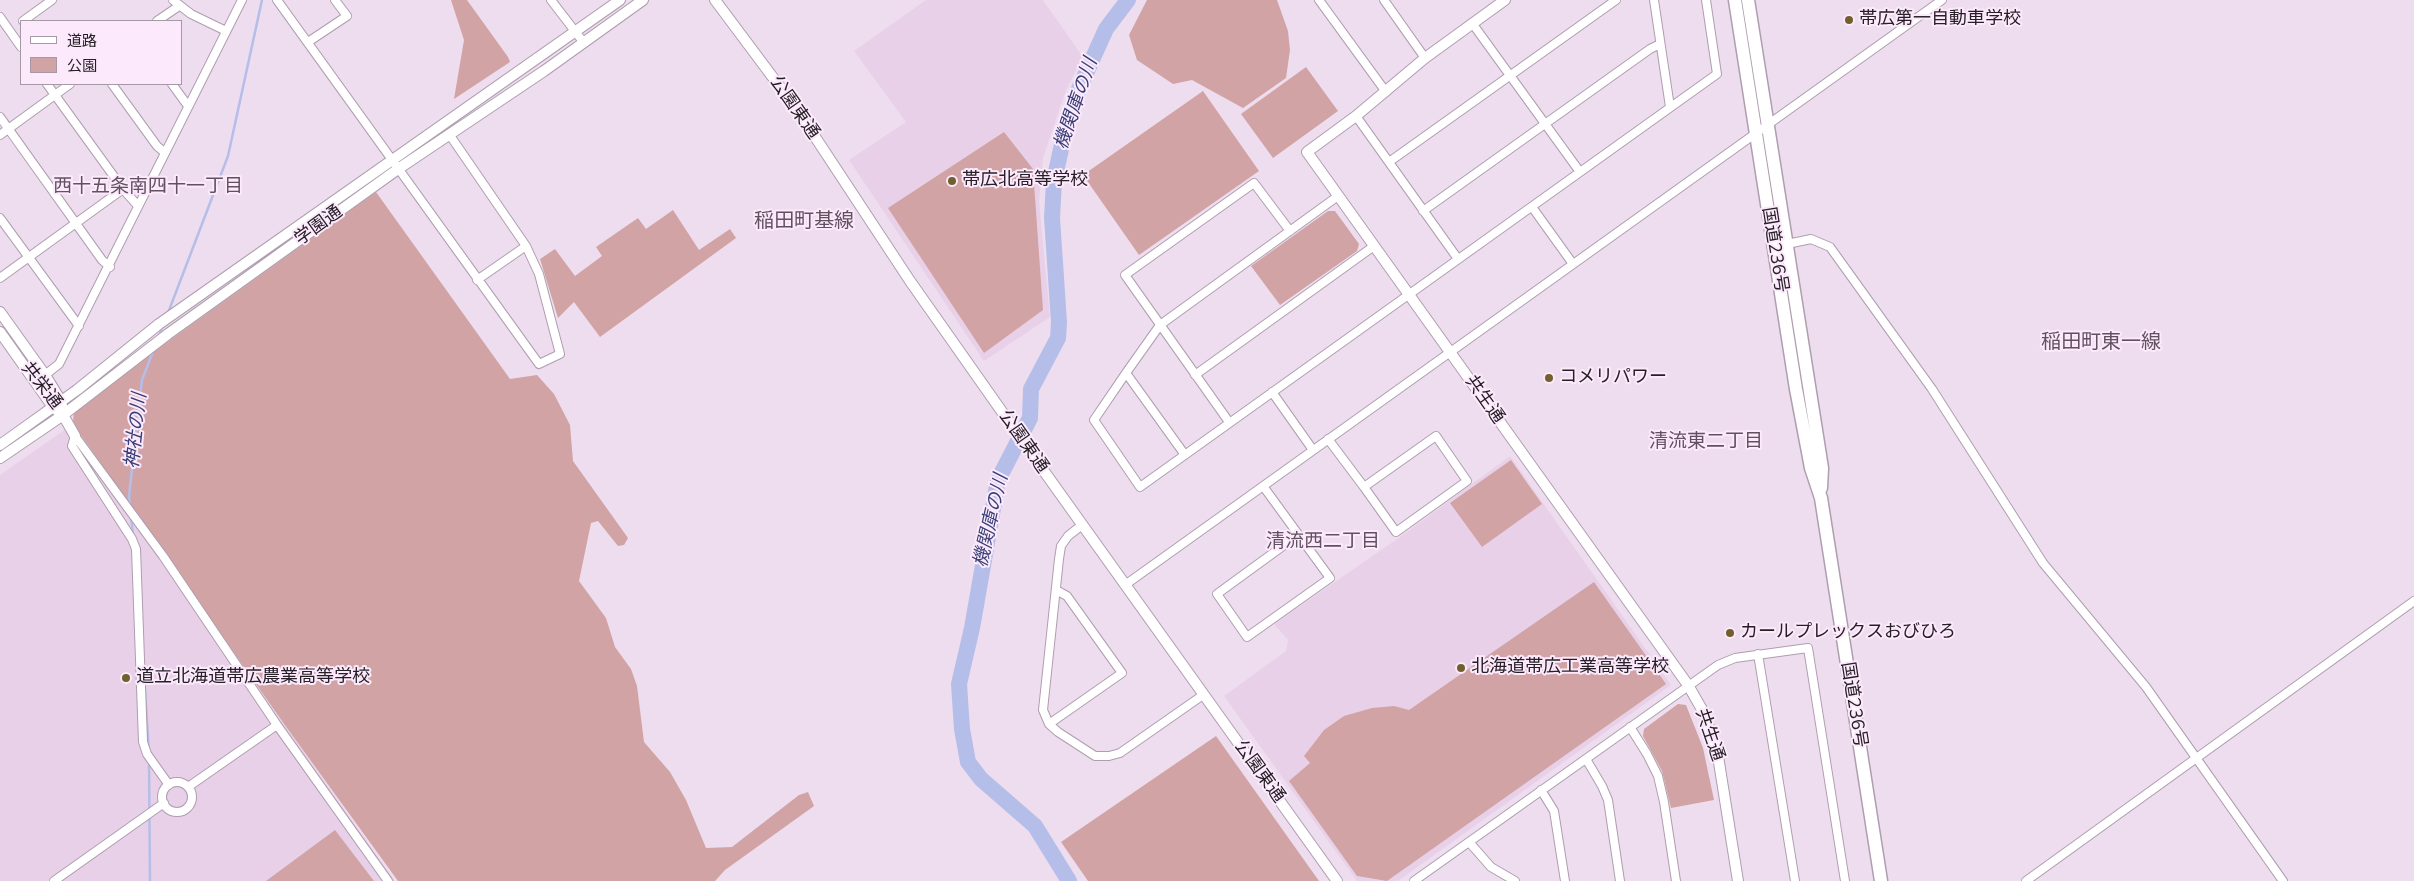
<!DOCTYPE html>
<html>
<head>
<meta charset="utf-8">
<style>
  body { margin:0 }
  #map { position:relative; width:2414px; height:881px; overflow:hidden; background:#ede; font-family:"Nunito Sans","Noto Sans JP",sans-serif }
  canvas { display:block }
  .legend { position:absolute; left:20px; top:20px; width:162px; height:65px; box-sizing:border-box; background:#fceafc; border:1px solid #a699a6; margin:0; padding:6px 9px; list-style:none; font-size:15px; color:#262026 }
  .legend li { display:flex; align-items:center; gap:10px; height:25px }
  .legend b { width:25px; border:1px solid #a699a6 }
</style>
</head>
<body>
<div id="map">
<canvas width="2414" height="881"></canvas>
<ul class="legend">
<li><b style="height:6px;background:#fff"></b>道路</li>
<li><b style="height:14px;background:#d1a3a5"></b>公園</li>
</ul>
</div>
<script>
const ctx = document.querySelector('canvas').getContext('2d');
ctx.lineJoin = 'round';
function paint(path, color) {
  ctx.fillStyle = color;
  ctx.fill(path, 'evenodd');
}
function shape(rows) {
  const path = new Path2D();
  for (const r of rows) {
    if (r.length === 3) {
      path.moveTo(r[0] + r[2], r[1]);
      path.arc(r[0], r[1], r[2], 0, 2 * Math.PI);
      continue;
    }
    path.moveTo(r[0], r[1]);
    for (let i = 2; i < r.length; i += 2) path.lineTo(r[i], r[i + 1]);
  }
  return path;
}
function trace(path, color, width, dash) {
  ctx.strokeStyle = color;
  ctx.lineWidth = width;
  ctx.lineCap = dash ? 'butt' : 'round';
  ctx.setLineDash(dash || []);
  ctx.stroke(path);
}
function drawText(font, color, halo, rows, align = 'center') {
  ctx.font = font + ' "Nunito Sans","Noto Sans JP",sans-serif';
  ctx.lineWidth = 4;
  ctx.setLineDash([]);
  ctx.textBaseline = 'middle';
  ctx.strokeStyle = halo;
  ctx.fillStyle = color;
  for (const [text, x, y, turn = 0] of rows) {
    ctx.save();
    ctx.translate(x, y);
    ctx.rotate((+turn || 0) * Math.PI / 180);
    ctx.textAlign = isNaN(turn) ? turn : align;
    if (halo) ctx.strokeText(text, 0, 0);
    ctx.fillText(text, 0, 0);
    ctx.restore();
  }
}
paint(shape([
  [926,0,1043,0,1083,57,1066,90,1043,158,1039,201,1050,317,984,361,849,160,906,122,854,51],
  [73,424,395,881,0,881,0,475],
  [1510,456,1671,685,1398,881,1357,881,1224,696,1286,651,1288,640,1274,624,1400,537]
]), '#e8d1e8');
paint(shape([
  [451,0,467,0,508,57,510,62,454,99,464,40],
  [1147,0,1277,0,1288,31,1290,50,1286,78,1243,108,1192,80,1173,84,1137,60,1129,35],
  [1306,67,1338,111,1273,158,1241,114],
  [1203,91,1259,171,1139,255,1083,175],
  [1004,132,1033,169,1043,310,984,353,888,208],
  [376,192,510,379,537,375,554,394,570,425,573,461,628,538,624,545,618,546,598,521,591,523,579,581,606,618,615,647,631,669,637,686,644,742,670,772,686,800,706,848,732,847,799,795,808,792,814,806,725,870,715,881,398,881,287,728,73,424,74,409],
  [673,210,699,250,730,229,736,238,600,337,574,302,558,318,540,259,555,249,575,276,602,256,596,247,638,218,646,229],
  [1328,211,1335,211,1359,244,1357,251,1280,305,1251,266],
  [1511,460,1542,504,1482,547,1450,503],
  [1594,582,1666,684,1387,881,1357,876,1289,781,1310,763,1304,756,1324,730,1344,716,1372,708,1394,706,1409,710],
  [1678,704,1686,705,1703,748,1714,800,1671,808,1662,771,1643,736,1644,729],
  [1216,736,1319,881,1088,881,1061,842],
  [335,830,374,881,266,881]
]), '#d1a3a5');
trace(shape([
  [168,313,228,156,262,0],
  [159,337,163,325],
  [130,508,129,496,142,380,154,349],
  [131,516,133,535],
  [144,675,149,752],
  [149,763,150,881]
]), '#b5bee8', 2.5);
trace(shape([
  [1069,881,1035,826,981,779,968,762,962,729,959,684,972,628,998,480,1030,418,1031,389,1058,338,1059,322,1052,218,1054,181,1065,131,1078,91,1106,29,1128,0]
]), '#b5bee8', 16);
const minor = shape([
  [173,0,191,14,226,31],
  [277,0,539,364,560,354,539,274,526,246,449,134],
  [551,0,584,43],
  [1319,0,1386,92],
  [1384,0,1425,58],
  [1654,0,1670,107],
  [0,17,21,47],
  [23,21,52,0],
  [157,21,179,6],
  [1472,23,1580,172],
  [308,42,347,16,335,0],
  [47,84,123,189,138,206],
  [112,84,157,146,164,152],
  [172,84,188,106],
  [1356,116,1458,259],
  [0,117,102,260,110,267],
  [0,135,70,84],
  [1389,162,1616,0],
  [1338,196,1160,325,1126,373,1094,420,1140,487,1717,74,1706,0],
  [1532,207,1573,264],
  [1423,211,1650,49,1660,44],
  [0,218,79,326],
  [1773,247,1811,239,1830,247,1932,389,2043,563,2146,687,2283,881],
  [0,278,123,189],
  [477,280,526,246],
  [1126,373,1185,455],
  [1195,375,1374,246],
  [36,382,59,364,242,0],
  [1272,392,1313,450],
  [1229,422,1125,275,1254,183,1290,231],
  [75,436,163,556,277,725,388,881],
  [75,436,72,446,132,539,136,549,143,742,147,754,169,785],
  [1328,439,1364,487,1396,532,1467,481,1436,436,1364,487],
  [1263,486,1330,578,1247,637,1217,594,1298,535],
  [1082,525,1068,536,1061,546,1059,559,1043,710,1049,724,1058,732,1095,756,1109,756,1120,753,1203,695],
  [1125,585,1942,0],
  [1758,654,1795,881],
  [1049,724,1122,673,1067,596,1056,590],
  [1630,727,1647,754,1658,776,1664,802,1676,881],
  [1586,759,1602,786,1608,800,1620,881],
  [177,797,15],
  [188,787,277,725],
  [1541,790,1554,811,1565,881],
  [1469,842,1491,867,1515,881],
  [54,881,164,803],
  [1414,881,1718,665,1735,658,1808,648,1845,881],
  [2026,881,2414,601]
]);
const tertiary = shape([
  [715,0,798,111,910,281,1031,453,1337,881],
  [1505,0,1425,58,1356,116,1307,152,1688,685,1704,713,1717,750,1738,881],
  [0,312,45,375,61,401,62,406],
  [0,332,53,407,63,415,75,436],
  [0,445,77,390,159,324,620,0],
  [0,458,63,415,168,334,398,169,544,71,643,0]
]);
const trunk = shape([
  [1735,0,1796,389,1811,468,1821,498,1881,881],
  [1748,0,1822,468,1821,488]
]);
trace(minor, '#ae9eaf', 10);
trace(tertiary, '#ae9eaf', 12);
trace(trunk, '#ae9eaf', 15);
trace(minor, '#fff', 8);
trace(tertiary, '#fff', 10);
trace(trunk, '#fff', 12);
for (const [x, y, r, color] of [
  [1849,20,5,"#71602e"],
  [952,181,5,"#71602e"],
  [1549,378,5,"#71602e"],
  [1730,633,5,"#71602e"],
  [1461,668,5,"#71602e"],
  [126,678,5,"#71602e"]
]) {
  const dot = new Path2D();
  dot.arc(x, y, r, 0, 2 * Math.PI);
  ctx.fillStyle = color;
  ctx.fill(dot);
  trace(dot, '#fceafc', 2);
}
drawText('18px', '#262026', '#fceafc', [
  ["帯広第一自動車学校",1859,20],
  ["帯広北高等学校",962,181],
  ["コメリパワー",1559,378],
  ["カールプレックスおびひろ",1740,633],
  ["北海道帯広工業高等学校",1471,668],
  ["道立北海道帯広農業高等学校",136,678]
], 'left');
drawText('18px', '#262026', '#fceafc', [
  ["公園東通",794,108,55],
  ["学園通",319,226,-36],
  ["国道236号",1774,250,81],
  ["共栄通",41,386,52],
  ["共生通",1484,400,55],
  ["公園東通",1023,442,55],
  ["国道236号",1853,705,81],
  ["共生通",1709,735,71],
  ["公園東通",1259,772,54]
]);
drawText('italic 19px', '#383f75', '#fceafc', [
  ["機関庫の川",1077,104,-71],
  ["神社の川",137,431,-84],
  ["機関庫の川",992,521,-77]
]);
drawText('19px', '#605260', '#fceafc', [
  ["西十五条南四十一丁目",148,187],
  ["清流東二丁目",1706,442],
  ["清流西二丁目",1323,542]
]);
drawText('20px', '#605260', '#fceafc', [
  ["稲田町基線",804,222],
  ["稲田町東一線",2101,343]
]);
</script>
</body>
</html>
